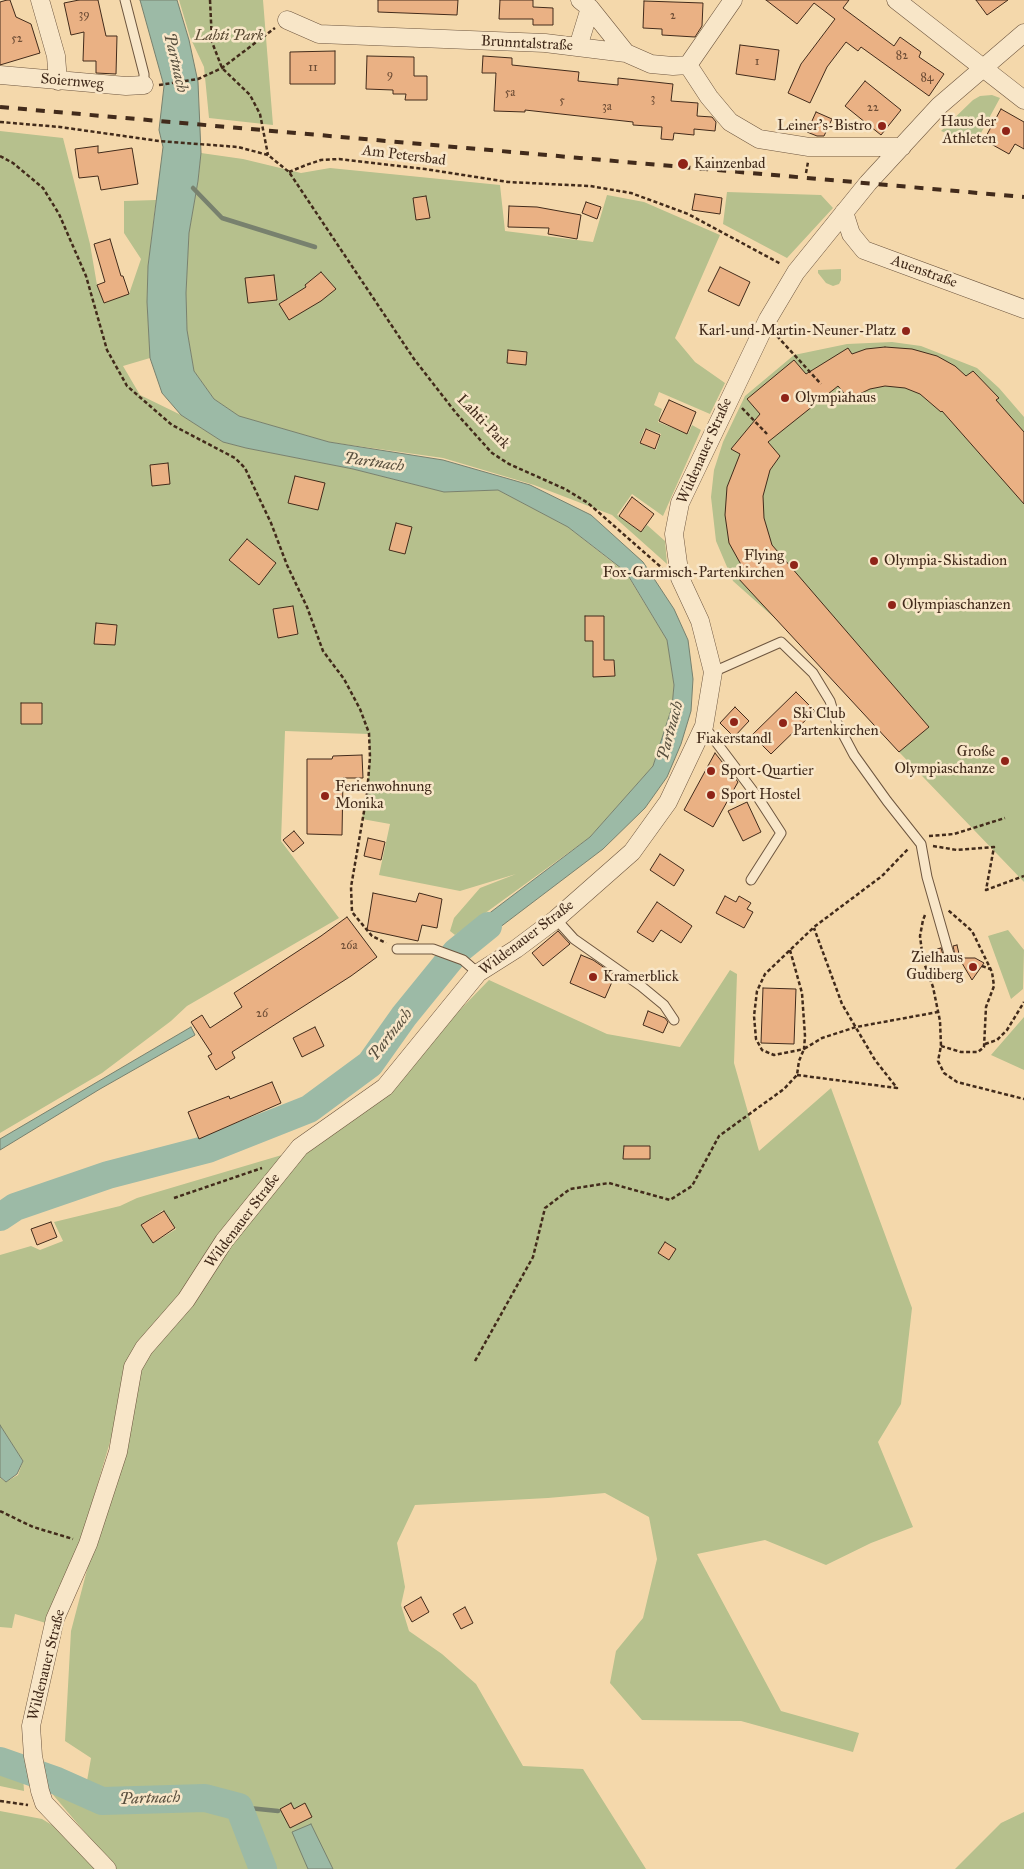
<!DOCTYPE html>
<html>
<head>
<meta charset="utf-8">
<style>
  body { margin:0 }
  canvas { display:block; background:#f4d8ab }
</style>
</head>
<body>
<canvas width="1024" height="1869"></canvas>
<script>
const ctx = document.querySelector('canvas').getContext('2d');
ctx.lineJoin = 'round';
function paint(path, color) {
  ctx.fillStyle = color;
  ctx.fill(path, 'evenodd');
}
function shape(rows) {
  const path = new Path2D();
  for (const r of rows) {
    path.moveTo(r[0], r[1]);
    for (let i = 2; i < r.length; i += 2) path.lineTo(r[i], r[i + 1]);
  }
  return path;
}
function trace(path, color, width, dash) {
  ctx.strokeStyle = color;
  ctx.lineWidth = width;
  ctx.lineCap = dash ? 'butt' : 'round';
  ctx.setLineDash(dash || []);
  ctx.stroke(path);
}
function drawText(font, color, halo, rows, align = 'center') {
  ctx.font = font + ' "IM FELL Great Primer",serif';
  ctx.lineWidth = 5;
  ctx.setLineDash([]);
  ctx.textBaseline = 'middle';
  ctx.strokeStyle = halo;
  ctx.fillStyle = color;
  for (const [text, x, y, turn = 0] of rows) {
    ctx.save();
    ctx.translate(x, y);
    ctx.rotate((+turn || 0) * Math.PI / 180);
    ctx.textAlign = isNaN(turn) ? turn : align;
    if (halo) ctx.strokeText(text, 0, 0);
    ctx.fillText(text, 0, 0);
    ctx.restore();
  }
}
paint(shape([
  [179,0,263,0,273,125,209,118,204,67,190,37],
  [992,95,1000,98,975,144,941,131,973,100,980,96],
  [0,131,63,138,90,244,97,285,104,303,129,294,141,259,124,233,124,201,156,200,148,266,147,302,150,358,123,366,140,395,181,415,223,442,246,448,353,469,444,492,498,490,568,527,626,573,667,640,674,685,672,707,653,766,590,837,455,935,450,931,454,918,480,888,516,874,460,891,379,875,390,824,362,819,367,794,370,757,369,734,285,731,281,841,339,918,187,1006,171,1021,102,1073,0,1133],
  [201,153,243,159,301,173,330,168,500,185,505,231,593,242,607,195,644,202,720,235,675,338,695,362,725,383,710,414,659,392,654,405,662,409,658,422,688,434,692,425,701,430,663,516,632,494,617,515,641,532,647,525,665,541,667,564,612,515,534,485,443,458,329,442,239,416,214,399,194,371,187,330,186,293,189,233,198,181],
  [645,428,661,434,656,450,639,443],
  [727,192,821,195,833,208,787,258,723,224],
  [841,269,841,280,839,284,833,286,826,283,818,273,818,270],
  [892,342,921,346,977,368,999,388,1024,417,1024,882,899,752,788,630,733,581,716,541,711,497,714,470,723,442,745,396,794,355,847,344],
  [1008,930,1024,950,1023,989,1011,999,988,936],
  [730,970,737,974,734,1063,759,1151,831,1088,912,1308,901,1404,878,1442,913,1527,871,1543,826,1565,765,1540,697,1554,781,1711,859,1733,853,1752,741,1721,642,1720,610,1683,616,1651,643,1618,657,1559,649,1517,605,1493,548,1498,415,1505,397,1543,405,1587,401,1605,409,1631,442,1654,476,1684,523,1766,583,1769,646,1869,116,1869,49,1790,60,1790,83,1804,91,1758,65,1741,71,1631,118,1452,133,1367,300,1147,385,1087,489,980,607,1034,680,1047],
  [1024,1017,1024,1070,991,1055],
  [292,1152,133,1352,115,1425,92,1503,62,1595,46,1623,15,1614,12,1628,0,1627,0,1478,6,1482,18,1475,23,1461,0,1425,0,1255,31,1246,40,1250,63,1241,54,1222,120,1206,137,1198],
  [163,1210,176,1229,153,1243,141,1225],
  [0,1767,23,1774,24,1791,0,1786],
  [0,1811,42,1819,52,1825,97,1869,0,1869],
  [1024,1812,1024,1869,955,1869,1001,1823]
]), '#b6c08d');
const water = shape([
  [140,0,177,0,189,40,198,82,201,153,198,181,189,233,186,293,187,330,194,371,214,399,239,416,329,442,443,460,530,485,591,515,643,562,674,609,688,640,693,679,691,711,681,744,667,777,645,808,603,849,466,953,446,946,590,837,653,766,672,707,674,685,667,640,626,572,568,527,498,490,444,492,353,469,246,448,223,442,181,415,162,393,150,358,147,302,148,266,163,147,159,130,164,86,140,0],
  [191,1027,195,1035,100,1089,0,1150,0,1139,191,1027],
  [0,1425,23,1461,17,1474,6,1482,0,1477,0,1425],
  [311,1824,333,1869,308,1869,292,1832,311,1824]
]);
paint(water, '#9cbaa6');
trace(water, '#78816e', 1);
trace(shape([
  [193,188,222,218,315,247],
  [239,1807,278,1811]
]), '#78816e', 4.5);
trace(shape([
  [0,1217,15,1207,108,1175,208,1149,309,1109,370,1064,404,1016,456,952,488,926],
  [0,1761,57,1781,102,1801,205,1798,239,1807,263,1869]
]), '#9cbaa6', 28);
const building = shape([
  [7,0,10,0,16,17,31,24,40,53,0,65,0,2,7,0],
  [79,0,98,0,106,36,117,36,116,74,96,73,96,61,83,61,84,32,71,35,64,3,79,0],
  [378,0,458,0,457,15,378,12,378,0],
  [500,0,533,0,533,7,553,8,553,25,533,25,533,19,499,19,500,0],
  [766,0,849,0,843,8,894,46,900,37,921,52,919,57,944,74,929,96,861,47,858,51,846,42,827,67,810,103,788,93,801,64,835,19,814,3,797,24,766,0],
  [976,0,1008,0,987,15,976,0],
  [644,1,703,3,702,26,695,37,662,35,662,29,643,28,644,1],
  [740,45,779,50,775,80,736,74,740,45],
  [335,51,335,84,290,84,290,52,335,51],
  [367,56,414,57,414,76,427,76,427,100,405,100,406,94,393,94,393,90,366,89,367,56],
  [483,56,512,58,512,65,579,72,578,81,618,85,618,78,673,84,671,101,698,103,697,116,712,117,716,122,715,131,694,129,694,135,674,133,673,140,661,139,662,127,633,125,633,122,525,110,525,112,494,111,496,73,482,73,483,56],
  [865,81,901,110,881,135,845,106,865,81],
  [1001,109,1024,122,1024,149,1015,144,1009,154,984,140,1001,109],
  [816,112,832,119,824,136,817,136,807,132,816,112],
  [98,146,98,153,132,148,138,184,101,190,98,176,79,178,75,149,98,146],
  [695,194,722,198,720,214,692,210,695,194],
  [426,196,430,218,416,220,413,198,426,196],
  [586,202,601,207,597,219,582,213,586,202],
  [509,206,537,207,581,215,577,239,548,234,549,228,508,227,509,206],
  [110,239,121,276,123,276,129,294,104,303,97,285,105,282,94,244,110,239],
  [720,267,750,282,739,306,708,291,720,267],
  [321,272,336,289,321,301,289,320,279,304,306,287,305,285,321,272],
  [274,275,277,300,248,303,245,278,274,275],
  [885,347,912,349,937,356,955,366,966,376,973,371,999,398,996,400,1024,432,1024,504,942,411,941,412,920,394,905,388,885,386,870,389,849,399,838,386,768,442,780,456,770,470,763,496,764,518,772,545,929,727,899,752,737,577,744,570,729,543,725,515,727,487,740,454,731,449,760,414,747,399,794,360,806,374,848,348,852,354,866,349,885,347],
  [508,350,527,352,526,365,507,363,508,350],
  [669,400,696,412,687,434,659,421,669,400],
  [646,429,660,435,655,449,640,443,646,429],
  [168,463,170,484,152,486,150,465,168,463],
  [295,476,325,483,318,510,288,503,295,476],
  [632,497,654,514,641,532,619,516,632,497],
  [396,523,412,527,405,554,389,550,396,523],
  [247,539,276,563,259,585,229,560,247,539],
  [293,606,298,634,278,638,273,609,293,606],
  [585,616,604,616,604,660,614,660,615,676,593,677,593,641,585,641,585,616],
  [96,623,117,625,115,645,94,644,96,623],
  [796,692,815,711,771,754,752,735,796,692],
  [21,703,42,703,42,724,21,724,21,703],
  [735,707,749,721,734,737,720,723,735,707],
  [715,753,738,782,713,827,684,810,715,753],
  [362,755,363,778,343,778,342,835,307,834,307,759,332,759,333,756,362,755],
  [747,802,761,832,743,841,728,811,747,802],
  [294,831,304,843,293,852,283,840,294,831],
  [368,838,385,842,381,860,364,856,368,838],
  [660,854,684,870,674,886,650,870,660,854],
  [373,893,416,902,419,893,442,899,437,928,422,925,418,941,367,930,373,893],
  [725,896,736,902,739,896,751,903,747,909,753,912,744,928,716,913,725,896],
  [657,902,692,926,681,943,661,930,653,942,637,932,657,902],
  [347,917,377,957,351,976,232,1052,235,1058,216,1070,208,1056,212,1054,191,1022,202,1015,210,1028,242,1007,234,993,321,936,347,917],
  [558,931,570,944,543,966,532,953,558,931],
  [957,945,960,958,951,960,955,955,953,946,957,945],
  [941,948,944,958,950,960,940,962,937,949,941,948],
  [581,955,593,960,615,975,605,998,570,983,581,955],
  [959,958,975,958,984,963,972,980,959,958],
  [763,988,796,989,794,1044,761,1043,763,988],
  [648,1011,665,1018,668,1022,663,1033,643,1025,648,1011],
  [315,1027,324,1046,302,1057,293,1038,315,1027],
  [272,1082,281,1103,199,1139,188,1112,229,1096,230,1099,272,1082],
  [624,1146,650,1146,650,1159,623,1159,624,1146],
  [164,1211,175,1228,153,1243,141,1225,164,1211],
  [51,1222,57,1237,37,1245,31,1229,51,1222],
  [665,1242,676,1249,669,1260,658,1253,665,1242],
  [421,1597,429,1612,412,1622,404,1607,421,1597],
  [465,1607,473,1623,461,1629,453,1614,465,1607],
  [291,1803,294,1809,305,1803,312,1817,290,1828,280,1809,291,1803]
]);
paint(building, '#eab184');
trace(building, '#422b1b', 1);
const lane = shape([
  [125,0,144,74,144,85],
  [713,672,781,642,813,673,830,701,836,721,854,755,887,801,921,844,927,877,949,954],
  [704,726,759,799,781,833,751,880],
  [556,919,574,939,641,986,664,1005,674,1020],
  [397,949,433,949,463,960,478,973]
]);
const street = shape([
  [40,0,56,56,58,81],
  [580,0,590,8,626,53],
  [896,0,1024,100],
  [287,20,319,34,545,43,626,53,651,64,673,66,688,65,733,0],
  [578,47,590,8],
  [688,65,709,97,730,122,759,139,809,147,902,147],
  [0,75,126,86,144,85],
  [844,212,851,234,864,250,1024,309],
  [107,1869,44,1803,40,1791,33,1756,31,1726,55,1619,88,1544,118,1452,133,1367,144,1348,186,1300,224,1241,300,1147,385,1087,478,973,516,949,556,919,632,852,668,802,704,726,713,672,700,621,680,578,674,534,680,503,768,319,796,272,868,183,939,106,1024,33]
]);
trace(lane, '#6e563f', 11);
trace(street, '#6e563f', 19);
trace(shape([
  [210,0,212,42,222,68,250,95,260,114,268,155],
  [159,85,198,79,222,68,275,28],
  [0,122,60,127,159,141,238,147,268,155,289,172,414,359,456,413,492,453,509,464,565,489,588,503,662,568],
  [0,156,13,163,43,188,59,214,86,276,107,350,127,386,172,425,235,458,245,468,252,483,271,523,287,565,307,607,323,651,344,679,360,709,369,733,370,757,367,794,351,887,352,912,372,936,386,943],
  [289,172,306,165,321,160,339,159,425,169,508,182,590,186,631,193,688,214,781,264],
  [806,173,808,162],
  [777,336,821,384],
  [742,408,767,434],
  [929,836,954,834,1005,818],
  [933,846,957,850,994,847,986,890,1024,876],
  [925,915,923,920,920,936,923,960,933,987,940,1021,941,1046,938,1061,944,1073,957,1082,1024,1099],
  [790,950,802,993,805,1036,804,1049,774,1055,762,1050,756,1039,754,1016,757,991,765,974,790,950,814,927,882,876,909,848],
  [982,966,990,969],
  [985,1044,997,1040,1007,1030,1024,1002],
  [941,1046,961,1052,978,1052,984,1047,986,1007,994,986,992,972,972,931,948,910],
  [797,1075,897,1088,875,1060,842,1004,814,928],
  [174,1198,262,1168],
  [475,1361,533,1257,545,1208,570,1189,609,1183,670,1200,692,1186,719,1136,784,1089,797,1075,799,1061,804,1049,822,1038,856,1027,938,1012],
  [0,1511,33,1527,73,1539],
  [0,1801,28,1805]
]), '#422b1b', 2.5, [4, 2.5]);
trace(lane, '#f8e6c8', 9);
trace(street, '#f8e6c8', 18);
trace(shape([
  [0,107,1024,197]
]), '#422b1b', 4, [9, 9]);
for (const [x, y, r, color] of [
  [882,126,5,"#8f2418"],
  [1006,131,5,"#8f2418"],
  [683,164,6,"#8f2418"],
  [906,331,5,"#8f2418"],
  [785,398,5,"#8f2418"],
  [874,561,5,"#8f2418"],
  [794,565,5,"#8f2418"],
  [892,605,5,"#8f2418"],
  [734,722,5,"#8f2418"],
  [783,723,5,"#8f2418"],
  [1005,761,5,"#8f2418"],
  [711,771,5,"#8f2418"],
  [711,795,5,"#8f2418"],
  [325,796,5,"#8f2418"],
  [973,967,5,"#8f2418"],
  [593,977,5,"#8f2418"]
]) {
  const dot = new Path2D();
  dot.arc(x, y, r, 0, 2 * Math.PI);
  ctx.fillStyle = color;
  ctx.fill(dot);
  trace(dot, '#f8e6c8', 2);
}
drawText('12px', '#6c4c35', null, [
  ["39",84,15],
  ["2",673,16],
  ["52",17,39],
  ["82",902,56],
  ["1",757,62],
  ["11",313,68],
  ["9",390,75],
  ["84",927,78],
  ["5a",510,93],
  ["3",653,99],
  ["5",562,101],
  ["3a",607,107],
  ["22",873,108],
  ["26a",349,946],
  ["26",262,1014]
]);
drawText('italic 15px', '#594932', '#f8e6c8', [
  ["Lahti Park",229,36]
]);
drawText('15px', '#422b1b', '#f8e6c8', [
  ["Brunntalstraße",527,44,3],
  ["Soiernweg",72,82,5],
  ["Am Petersbad",404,156,7],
  ["Auenstraße",924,272,20],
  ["Lahti-Park",483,422,46],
  ["Wildenauer Straße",705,451,-66],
  ["Wildenauer Straße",527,938,-37],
  ["Wildenauer Straße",243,1221,-53],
  ["Wildenauer Straße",47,1665,-76]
]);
drawText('15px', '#422b1b', '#f8e6c8', [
  ["Haus der",996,122,"right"],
  ["Athleten",996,139,"right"],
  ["Leiner's-Bistro",872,126,"right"],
  ["Kainzenbad",694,164],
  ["Karl-und-Martin-Neuner-Platz",896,331,"right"],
  ["Olympiahaus",795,398],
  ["Flying",784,556,"right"],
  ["Fox-Garmisch-Partenkirchen",784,573,"right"],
  ["Olympia-Skistadion",884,561],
  ["Olympiaschanzen",902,605],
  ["Ski Club",793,714],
  ["Partenkirchen",793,731],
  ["Fiakerstandl",734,739,"center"],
  ["Große",995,752,"right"],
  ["Olympiaschanze",995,769,"right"],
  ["Sport-Quartier",721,771],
  ["Ferienwohnung",335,787],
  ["Monika",335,804],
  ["Sport Hostel",721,795],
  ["Zielhaus",963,958,"right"],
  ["Gudiberg",963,975,"right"],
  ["Kramerblick",603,977]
], 'left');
drawText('italic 16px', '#584f3e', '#f8e6c8', [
  ["Partnach",175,63,77],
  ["Partnach",374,463,8],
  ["Partnach",671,731,-75],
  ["Partnach",391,1035,-52],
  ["Partnach",150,1799,-2]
]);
</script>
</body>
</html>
